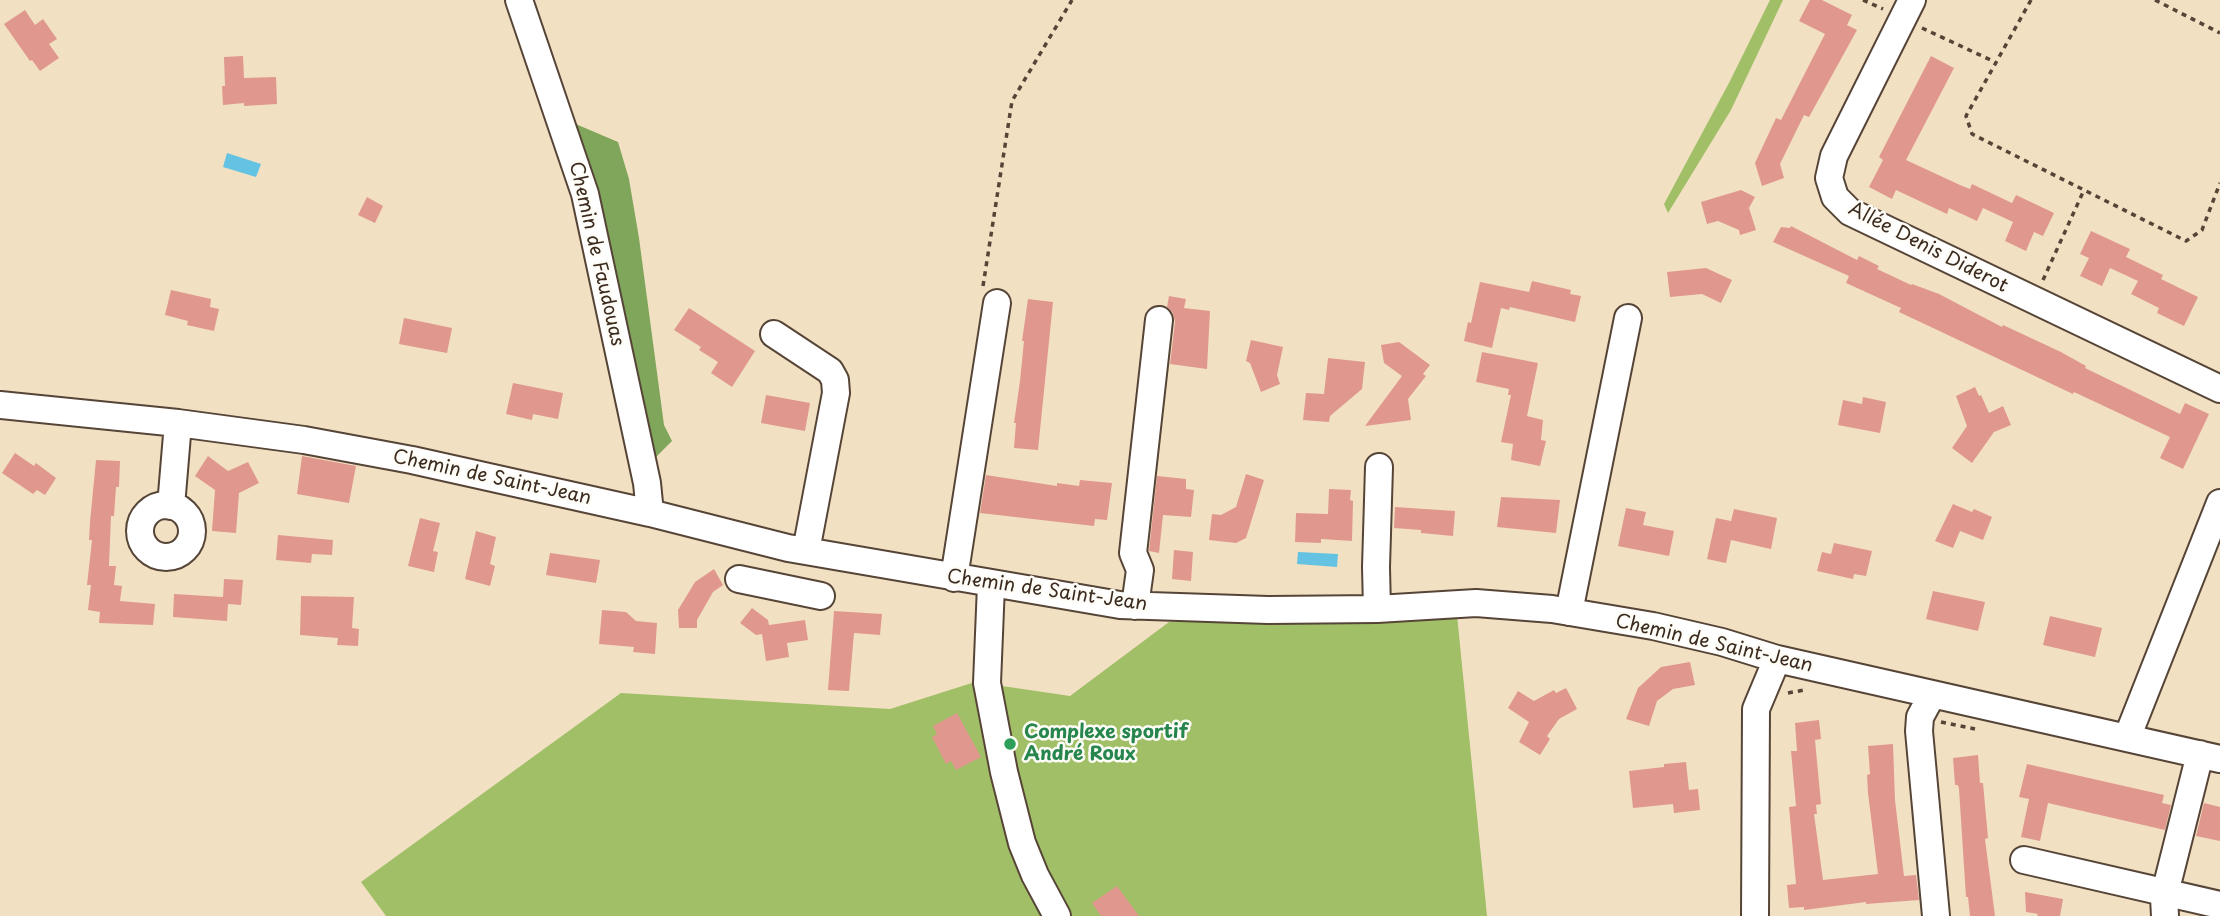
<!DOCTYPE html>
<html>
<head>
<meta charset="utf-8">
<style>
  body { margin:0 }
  canvas { display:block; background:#f2e0c3 }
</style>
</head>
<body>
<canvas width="2220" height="916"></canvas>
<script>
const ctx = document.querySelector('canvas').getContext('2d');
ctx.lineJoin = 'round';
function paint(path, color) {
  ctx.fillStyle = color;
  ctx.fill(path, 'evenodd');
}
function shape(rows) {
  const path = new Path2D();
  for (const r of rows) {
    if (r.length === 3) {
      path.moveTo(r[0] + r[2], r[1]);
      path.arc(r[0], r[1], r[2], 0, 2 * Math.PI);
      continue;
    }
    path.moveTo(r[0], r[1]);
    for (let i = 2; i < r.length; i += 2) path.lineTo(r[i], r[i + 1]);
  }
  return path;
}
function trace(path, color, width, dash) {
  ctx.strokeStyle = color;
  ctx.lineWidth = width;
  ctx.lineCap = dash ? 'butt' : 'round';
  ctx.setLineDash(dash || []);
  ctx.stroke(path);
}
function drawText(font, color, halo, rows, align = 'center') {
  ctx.font = font + ' "Playpen Sans",sans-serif';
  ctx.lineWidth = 5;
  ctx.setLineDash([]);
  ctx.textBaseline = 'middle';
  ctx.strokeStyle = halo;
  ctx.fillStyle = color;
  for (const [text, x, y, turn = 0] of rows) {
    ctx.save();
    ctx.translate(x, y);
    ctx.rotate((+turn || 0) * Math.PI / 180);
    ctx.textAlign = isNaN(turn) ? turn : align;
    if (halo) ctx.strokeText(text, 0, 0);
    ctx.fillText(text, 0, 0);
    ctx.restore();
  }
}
paint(shape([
  [1770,0,1783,0,1731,110,1668,213,1664,204,1730,81],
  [1457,615,1487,916,386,916,361,882,621,693,890,709,975,682,1070,696,1169,622]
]), '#a0bf67');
paint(shape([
  [571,122,618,142,629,179,639,238,664,425,672,441,651,462]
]), '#80a65c');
paint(shape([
  [227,153,261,164,256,177,223,167],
  [1298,552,1338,554,1337,567,1297,564]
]), '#64c3e2');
paint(shape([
  [1810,0,1822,0,1852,15,1847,25,1857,30,1809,117,1804,115,1780,164,1784,178,1762,186,1755,163,1776,118,1781,120,1825,34,1799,21],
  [25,10,35,25,43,19,57,39,49,44,59,58,40,71,32,60,30,61,4,24],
  [243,56,244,78,276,77,277,104,244,106,244,103,223,105,222,86,225,86,224,57],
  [1931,56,1954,68,1906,160,1960,185,1970,189,1972,184,2012,203,2016,195,2054,213,2043,236,2034,232,2026,251,2005,241,2013,222,1983,208,1977,221,1949,208,1947,214,1896,190,1892,199,1869,187,1883,160,1879,157],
  [1741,190,1755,197,1749,208,1756,230,1740,235,1739,230,1718,221,1707,224,1701,202],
  [367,197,383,206,375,223,358,215],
  [1791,226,1857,260,1859,256,1879,266,1877,269,1911,285,1912,284,1939,294,2002,327,2003,325,2061,352,2086,366,2085,368,2180,414,2185,403,2209,414,2183,469,2160,458,2170,437,2074,392,2073,394,1899,312,1901,308,1846,283,1849,276,1773,242,1781,227,1790,228],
  [2091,231,2130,249,2126,257,2163,275,2161,279,2198,297,2184,326,2157,313,2159,308,2131,294,2138,281,2110,268,2102,286,2080,276,2089,258,2080,254],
  [1706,268,1732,280,1721,303,1702,294,1670,297,1667,272],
  [1532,281,1571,290,1570,294,1581,296,1575,322,1510,307,1509,310,1501,308,1492,348,1464,341,1468,322,1471,323,1480,282,1529,292],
  [171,290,211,299,210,307,219,309,214,331,187,325,188,321,165,315],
  [1169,296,1186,299,1184,308,1210,311,1207,369,1170,364,1175,322,1173,313,1167,307],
  [1028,299,1053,302,1038,450,1014,448,1016,423,1014,423,1020,381,1024,341,1022,341],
  [689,308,755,351,732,387,711,373,718,362,699,350,701,347,674,330],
  [404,318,452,328,447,353,399,344],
  [1251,340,1283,347,1277,375,1280,384,1261,392,1250,363,1246,361],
  [1399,342,1430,365,1423,374,1426,376,1408,399,1411,420,1365,426,1402,376,1384,363,1381,345],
  [1482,352,1538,363,1527,416,1543,420,1541,440,1546,441,1540,466,1511,460,1513,444,1501,442,1511,395,1508,395,1509,389,1476,382],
  [1328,358,1365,362,1362,389,1330,416,1329,422,1303,420,1306,393,1324,394],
  [513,383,563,393,558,419,533,414,532,420,506,414],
  [1975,387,1979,396,1981,395,1989,413,2003,406,2011,425,1994,432,1972,463,1952,448,1967,426,1956,396],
  [766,395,810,403,805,431,761,423],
  [1863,397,1886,402,1880,433,1838,425,1843,400,1862,404],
  [15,453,34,466,36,463,56,478,45,495,37,490,33,494,2,473],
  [208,456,228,471,248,462,259,483,239,493,236,533,212,531,215,490,195,476],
  [302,456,356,466,349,503,297,494],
  [96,460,120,461,119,487,116,487,114,516,111,516,109,566,116,566,114,585,122,586,120,601,155,604,153,625,99,623,100,612,88,610,91,585,87,585,92,540,89,540,90,522],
  [1246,474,1264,480,1246,538,1236,543,1209,540,1212,514,1221,515,1236,507],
  [986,475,1057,486,1057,483,1079,486,1080,480,1112,483,1107,520,1095,519,1094,526,980,513],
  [1157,476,1186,479,1186,489,1194,490,1191,517,1163,515,1159,553,1149,551],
  [1329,489,1351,490,1350,500,1353,501,1352,541,1321,539,1321,543,1295,542,1296,513,1328,514],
  [1501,497,1560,500,1556,533,1497,527],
  [1953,504,1972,512,1974,509,1992,517,1983,540,1960,531,1953,548,1935,541],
  [1395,507,1455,511,1453,536,1421,533,1421,530,1394,528],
  [1626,508,1646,512,1643,525,1674,531,1669,556,1618,546],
  [1734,509,1777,518,1771,549,1731,540,1726,563,1707,559,1716,518,1731,521],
  [420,518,440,523,433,551,438,552,434,572,408,566],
  [476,531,496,537,490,564,495,566,490,586,465,579],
  [278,535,333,540,332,555,312,554,311,563,276,560],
  [1834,543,1872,551,1866,576,1854,574,1853,579,1817,571,1822,552,1831,554],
  [1174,550,1193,552,1191,581,1172,579],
  [550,553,600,560,596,583,546,575],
  [714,569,723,585,713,592,697,620,697,628,679,628,678,610,695,582],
  [224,579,243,580,241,605,228,604,227,621,173,617,174,594,223,597],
  [1933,591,1985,602,1978,631,1926,619],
  [301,596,354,597,352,628,359,629,358,646,337,645,338,638,300,635],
  [752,608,768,620,769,625,805,620,808,640,787,643,789,657,766,661,762,634,756,635,740,623],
  [602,610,626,612,636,621,657,623,655,654,633,652,634,647,599,644],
  [834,611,882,614,880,635,854,633,849,691,828,690],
  [2050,616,2102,628,2095,657,2043,645],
  [1690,662,1695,685,1673,689,1657,701,1649,726,1626,719,1638,688,1661,667],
  [1566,688,1577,709,1559,719,1547,736,1550,739,1540,755,1519,742,1529,722,1508,708,1518,691,1534,701,1554,690,1556,693],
  [957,713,981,757,956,770,951,761,946,764,932,737,937,734,933,726],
  [1819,720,1821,739,1815,740,1821,804,1816,805,1817,814,1814,814,1823,880,1878,874,1868,793,1867,775,1870,774,1868,746,1893,744,1895,800,1904,876,1916,875,1919,900,1866,904,1866,902,1804,910,1804,907,1789,908,1787,885,1796,884,1789,807,1796,806,1791,751,1797,751,1795,723],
  [1978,755,1980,783,1983,783,1988,838,1985,839,1995,916,1970,916,1968,897,1966,897,1959,789,1958,785,1955,785,1953,758],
  [1686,762,1689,790,1698,789,1700,810,1674,813,1673,804,1633,808,1629,771,1664,767,1664,764],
  [2027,764,2164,795,2162,803,2171,805,2165,830,2048,803,2040,841,2021,837,2029,799,2019,797],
  [2204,803,2220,807,2220,841,2196,836],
  [1117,886,1139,916,1101,916,1092,903],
  [2025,892,2063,899,2060,916,2037,916,2038,914,2026,912]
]), '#e0988e');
const minor = shape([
  [519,0,585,194,647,483,650,513],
  [1912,0,1834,156,1829,178,1835,197,1850,212,2220,389],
  [774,334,830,371,835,380,836,393,806,551],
  [0,405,178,423,304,440,412,460,650,513,788,548,1120,605,1268,610,1377,609,1476,603,1552,609,1653,626,1722,642,1777,659,2220,759],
  [166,531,26],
  [171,506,178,423],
  [954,578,997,303],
  [739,579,821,596],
  [991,585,987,683,1004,772,1022,843,1035,875,1057,916],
  [1135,606,1140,570,1133,553,1159,320],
  [1377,609,1376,567,1379,467],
  [1569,612,1628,318],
  [1932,695,1920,717,1919,731,1936,916],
  [2127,738,2220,503],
  [2024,860,2220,905],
  [1755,916,1756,709,1777,659],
  [2165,916,2164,897,2200,754]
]);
trace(minor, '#564537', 30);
trace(shape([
  [1863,0,1883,9],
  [2031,0,1966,116,1972,134,2186,241,2202,230,2220,183],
  [2155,0,2220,33],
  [1922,28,1995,62],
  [2043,280,2084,190],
  [983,286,1012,101,1072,0],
  [1788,693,1804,690],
  [1941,722,1975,729]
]), '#564537', 3.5, [5, 5]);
trace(minor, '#fff', 26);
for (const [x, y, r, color] of [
  [1010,744,7,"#2e9e5b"]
]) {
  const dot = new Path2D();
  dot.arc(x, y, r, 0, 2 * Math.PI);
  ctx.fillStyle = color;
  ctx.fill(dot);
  trace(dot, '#fdfcf7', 2.5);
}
drawText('19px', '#3b2a1e', '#fdfcf7', [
  ["Allée Denis Diderot",1928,248,27],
  ["Chemin de Faudouas",596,254,77],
  ["Chemin de Saint-Jean",492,478,12],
  ["Chemin de Saint-Jean",1047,591,8],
  ["Chemin de Saint-Jean",1714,644,13]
]);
drawText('bold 19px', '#27864d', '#fdfcf7', [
  ["Complexe sportif",1024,733],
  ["André Roux",1024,755]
], 'left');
</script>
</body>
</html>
